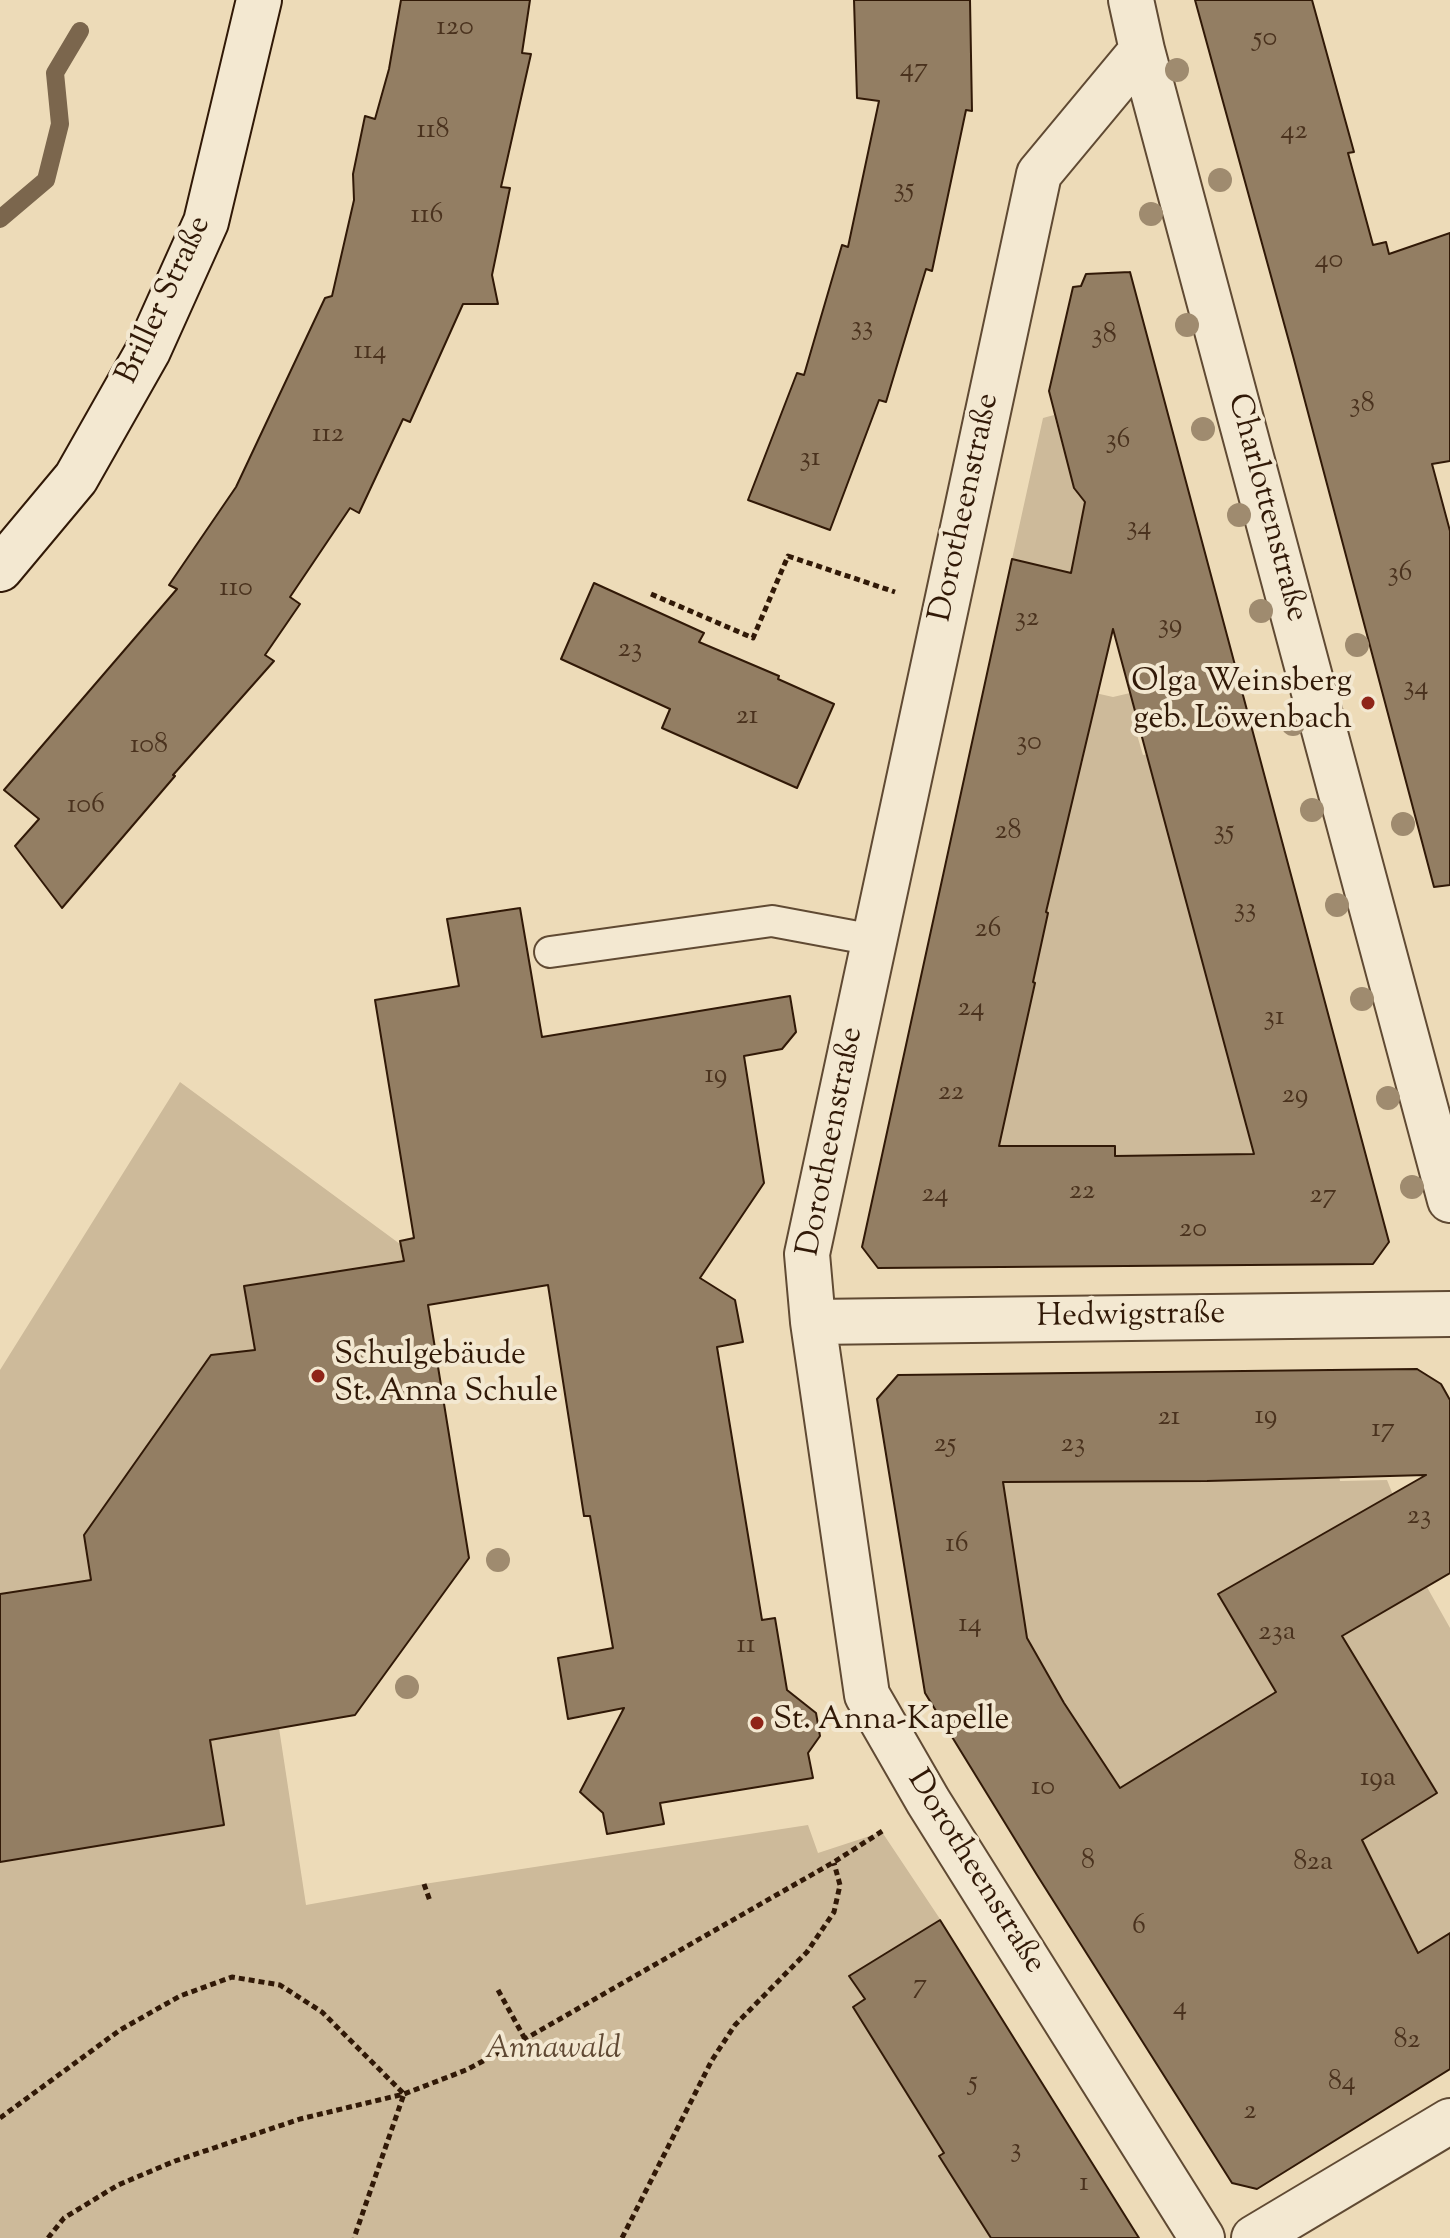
<!DOCTYPE html>
<html>
<head>
<meta charset="utf-8">
<style>
  body { margin:0 }
  canvas { display:block; background:#eddbb8 }
</style>
</head>
<body>
<canvas width="1450" height="2238"></canvas>
<script>
const ctx = document.querySelector('canvas').getContext('2d');
ctx.lineJoin = 'round';
function paint(path, color) {
  ctx.fillStyle = color;
  ctx.fill(path, 'evenodd');
}
function shape(rows) {
  const path = new Path2D();
  for (const r of rows) {
    path.moveTo(r[0], r[1]);
    for (let i = 2; i < r.length; i += 2) path.lineTo(r[i], r[i + 1]);
  }
  return path;
}
function trace(path, color, width, dash) {
  ctx.strokeStyle = color;
  ctx.lineWidth = width;
  ctx.lineCap = dash ? 'butt' : 'round';
  ctx.setLineDash(dash || []);
  ctx.stroke(path);
}
function drawText(font, color, halo, rows, align = 'center') {
  ctx.font = font + ' "Sorts Mill Goudy",serif';
  ctx.lineWidth = 8;
  ctx.setLineDash([]);
  ctx.textBaseline = 'middle';
  ctx.strokeStyle = halo;
  ctx.fillStyle = color;
  for (const [text, x, y, turn = 0] of rows) {
    ctx.save();
    ctx.translate(x, y);
    ctx.rotate((+turn || 0) * Math.PI / 180);
    ctx.textAlign = isNaN(turn) ? turn : align;
    if (halo) ctx.strokeText(text, 0, 0);
    ctx.fillText(text, 0, 0);
    ctx.restore();
  }
}
paint(shape([
  [1054,415,1074,488,1086,495,1071,573,1012,559,1043,418],
  [1082,690,1113,697,1143,690,1149,714,1132,718,1143,755,1156,753,1163,815,1248,1132,1278,1170,1213,1155,1115,1156,978,1152,1018,980,1040,951,1048,914,1033,910,1070,762,1082,764,1090,727],
  [180,1082,419,1258,244,1287,255,1350,211,1355,84,1535,91,1580,0,1594,0,1370],
  [1338,1466,1340,1481,1387,1480,1393,1495,1268,1678,1385,1887,1362,1840,1437,1793,1328,1644,1396,1532,1450,1628,1450,1936,1408,1979,1093,1776,1106,1767,1030,1656,1005,1497,987,1500,1006,1467,1052,1482,1090,1482],
  [279,1728,306,1905,424,1884,808,1825,818,1853,882,1832,940,1919,850,1975,865,1999,853,2007,956,2146,939,2156,960,2189,1040,2238,0,2238,0,1862,223,1825,210,1740]
]), '#cdba9a');
trace(shape([
  [0,219,46,180,60,124,55,73,80,31]
]), '#7b664d', 18);
const building = shape([
  [401,0,530,0,522,53,531,54,501,187,510,188,492,275,498,304,463,304,410,422,403,419,359,513,350,508,290,597,300,604,265,655,274,661,173,775,175,776,62,908,15,846,39,819,4,790,177,589,169,585,236,487,325,298,332,296,354,200,353,174,365,116,375,119,389,69,401,0],
  [854,0,970,0,972,111,966,110,932,271,926,269,886,402,879,400,830,530,748,500,797,373,804,375,842,245,848,247,879,101,857,98,854,0],
  [1195,0,1312,0,1354,152,1348,153,1373,245,1386,242,1389,254,1450,233,1450,461,1432,464,1450,531,1450,885,1434,887,1293,356,1195,0],
  [1130,272,1389,1242,1373,1264,878,1268,862,1247,1012,559,1071,573,1085,502,1074,488,1049,391,1073,287,1081,286,1086,274,1130,272],
  [1113,629,1230,1065,1254,1154,1115,1156,1115,1146,999,1146,1035,983,1033,982,1048,913,1046,912,1113,629],
  [594,583,704,633,699,642,779,676,778,679,834,704,797,788,662,728,670,709,561,659,594,583],
  [520,908,542,1037,790,996,796,1032,782,1049,744,1056,764,1183,700,1278,735,1300,743,1342,717,1347,762,1620,775,1618,787,1690,816,1713,820,1736,808,1753,813,1778,660,1803,664,1824,607,1834,603,1813,580,1792,624,1708,568,1719,558,1658,613,1648,590,1516,584,1516,548,1285,428,1305,469,1558,355,1715,210,1740,224,1825,0,1862,0,1594,91,1580,84,1535,211,1355,255,1350,244,1286,404,1261,400,1241,414,1238,375,1000,459,986,447,919,520,908],
  [1417,1369,1441,1384,1450,1400,1450,1573,1342,1636,1437,1793,1362,1840,1418,1953,1450,1933,1450,2069,1257,2189,1232,2183,1037,1875,925,1693,877,1399,898,1375,1417,1369],
  [1426,1475,1218,1594,1276,1692,1120,1788,1064,1703,1027,1638,1003,1482,1207,1481,1426,1475],
  [940,1920,1000,2016,1139,2238,991,2238,939,2156,944,2153,853,2007,865,1999,849,1976,940,1920]
]);
paint(building, '#937e63');
trace(building, '#311907', 2);
const lane = shape([
  [550,952,772,921,874,940]
]);
const street = shape([
  [1131,0,1142,50,1450,1200],
  [1142,50,1039,174,807,1254,813,1322,867,1695,928,1801,1202,2238],
  [813,1322,1450,1314],
  [1254,2238,1450,2121]
]);
const secondary = shape([
  [0,569,76,478,148,351,206,222,259,0]
]);
trace(lane, '#604a33', 34);
trace(street, '#604a33', 48);
trace(secondary, '#311907', 48);
trace(shape([
  [651,594,753,638,788,556,895,592],
  [424,1884,430,1901],
  [498,1990,525,2039],
  [0,2118,120,2030,180,1996,232,1977,280,1985,322,2012,404,2094,354,2238],
  [48,2238,64,2218,118,2185,175,2161,300,2119,404,2094,466,2070,525,2039,834,1862,884,1830],
  [622,2238,712,2060,735,2025,807,1952,834,1912,840,1885,834,1863]
]), '#311907', 5, [6, 4]);
trace(lane, '#f3e8d1', 30);
trace(street, '#f3e8d1', 44);
trace(secondary, '#f3e8d1', 44);
ctx.fillStyle = '#9f8b6f';
for (const [x, y] of [
  [1177,70],
  [1220,180],
  [1151,214],
  [1187,325],
  [1203,429],
  [1239,515],
  [1261,611],
  [1357,645],
  [1293,724],
  [1312,810],
  [1403,824],
  [1337,905],
  [1362,999],
  [1388,1098],
  [1412,1187],
  [498,1560],
  [407,1687]
]) {
  ctx.beginPath();
  ctx.arc(x, y, 12, 0, 2 * Math.PI);
  ctx.fill();
}
for (const [x, y, r, color] of [
  [1368,703,8,"#8f2418"],
  [318,1376,8,"#8f2418"],
  [757,1723,8,"#8f2418"]
]) {
  const dot = new Path2D();
  dot.arc(x, y, r, 0, 2 * Math.PI);
  ctx.fillStyle = color;
  ctx.fill(dot);
  trace(dot, '#f3e8d1', 3);
}
drawText('28px', '#4a321e', null, [
  ["120",455,29],
  ["50",1265,40],
  ["47",914,71],
  ["118",433,132],
  ["42",1294,133],
  ["35",904,191],
  ["116",427,217],
  ["40",1329,262],
  ["33",862,329],
  ["38",1104,337],
  ["114",370,353],
  ["38",1362,406],
  ["112",328,436],
  ["36",1118,442],
  ["31",810,460],
  ["34",1139,529],
  ["36",1400,575],
  ["110",236,590],
  ["32",1027,620],
  ["39",1170,627],
  ["23",630,651],
  ["34",1416,689],
  ["21",747,718],
  ["30",1029,744],
  ["108",149,747],
  ["106",86,807],
  ["28",1008,833],
  ["35",1224,833],
  ["33",1245,911],
  ["26",988,931],
  ["24",971,1010],
  ["31",1274,1019],
  ["19",716,1077],
  ["22",951,1094],
  ["29",1295,1097],
  ["22",1082,1193],
  ["24",935,1196],
  ["27",1323,1197],
  ["20",1193,1231],
  ["19",1266,1418],
  ["21",1169,1419],
  ["17",1383,1431],
  ["25",945,1446],
  ["23",1073,1446],
  ["23",1419,1518],
  ["16",957,1546],
  ["14",970,1626],
  ["23a",1277,1634],
  ["11",746,1647],
  ["19a",1378,1780],
  ["10",1043,1789],
  ["8",1088,1863],
  ["82a",1313,1864],
  ["6",1139,1928],
  ["7",920,1987],
  ["4",1180,2009],
  ["82",1407,2042],
  ["5",973,2084],
  ["84",1342,2084],
  ["2",1250,2113],
  ["3",1016,2151],
  ["1",1084,2185]
]);
drawText('32px', '#311907', '#f3e8d1', [
  ["Briller Straße",166,301,-65],
  ["Dorotheenstraße",967,508,-78],
  ["Charlottenstraße",1265,508,75],
  ["Dorotheenstraße",833,1142,-79],
  ["Hedwigstraße",1131,1318,-1],
  ["Dorotheenstraße",974,1873,58]
]);
drawText('32px', '#311907', '#f3e8d1', [
  ["Olga Weinsberg",1352,685,"right"],
  ["geb. Löwenbach",1352,722,"right"],
  ["Schulgebäude",334,1358],
  ["St. Anna Schule",334,1395],
  ["St. Anna-Kapelle",773,1723]
], 'left');
drawText('italic 32px', '#604933', '#f3e8d1', [
  ["Annawald",553,2052]
]);
</script>
</body>
</html>
